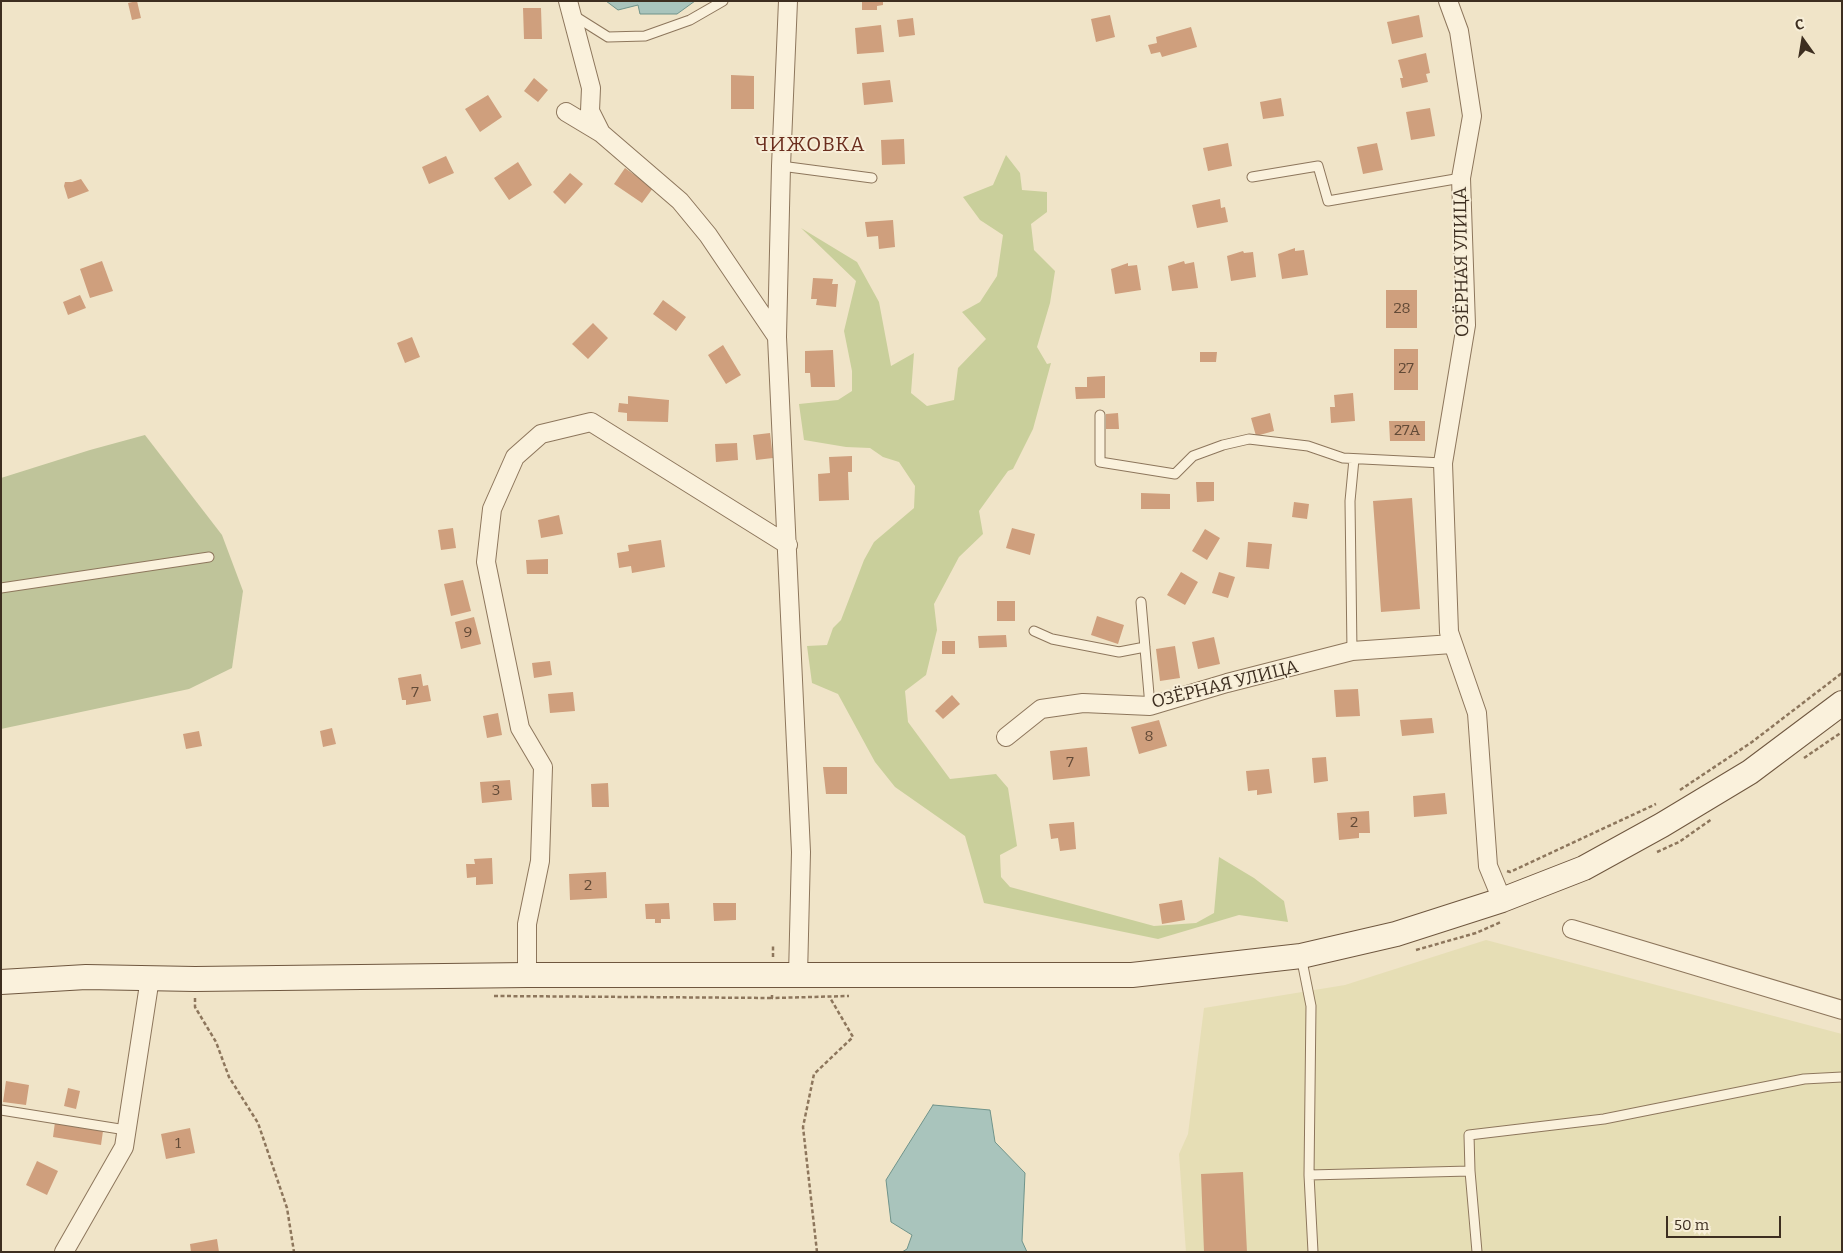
<!DOCTYPE html>
<html>
<head>
<meta charset="utf-8">
<style>
  body { margin:0 }
  #map { position:relative; width:1843px; height:1253px; overflow:hidden; background:#f0e4c8; font-family:Bitter,serif }
  canvas { display:block }
  .frame { position:absolute; inset:0; border:2px solid #3d2e20; pointer-events:none }
  .north { position:absolute; left:1778px; top:15px; width:50px; height:50px; -webkit-text-stroke:4px #f7eed8; paint-order:stroke; rotate:347deg; font-size:14px; font-weight:700; line-height:20px; text-align:center; color:#3d2e20 }
  .north::after { content:''; display:block; margin:auto; width:18px; height:22px; background:#3d2e20; clip-path:polygon(50% 0,100% 100%,50% 72%,0 100%) }
  .scale { position:absolute; left:1666px; top:1216px; width:115px; height:22px; box-sizing:border-box; border:2px solid #3d2e20; border-top:0; padding-left:6px; font-size:15px; line-height:18px; white-space:nowrap; color:#3d2e20; -webkit-text-stroke:4px #f7eed8; paint-order:stroke }
</style>
</head>
<body>
<div id="map">
<canvas width="1843" height="1253"></canvas>
<div class="frame"></div>
<div class="north">С</div>
<div class="scale">50 m</div>
</div>
<script>
const ctx = document.querySelector('canvas').getContext('2d');
ctx.lineJoin = 'round';
function paint(path, color) {
  ctx.fillStyle = color;
  ctx.fill(path, 'evenodd');
}
function shape(rows) {
  const path = new Path2D();
  for (const r of rows) {
    path.moveTo(r[0], r[1]);
    for (let i = 2; i < r.length; i += 2) path.lineTo(r[i], r[i + 1]);
  }
  return path;
}
function trace(path, color, width, dash) {
  ctx.strokeStyle = color;
  ctx.lineWidth = width;
  ctx.lineCap = dash ? 'butt' : 'round';
  ctx.setLineDash(dash || []);
  ctx.stroke(path);
}
function drawText(font, color, halo, rows, align = 'center') {
  ctx.font = font + ' Bitter,serif';
  ctx.lineWidth = 4;
  ctx.setLineDash([]);
  ctx.textBaseline = 'middle';
  ctx.strokeStyle = halo;
  ctx.fillStyle = color;
  for (const [text, x, y, turn = 0] of rows) {
    ctx.save();
    ctx.translate(x, y);
    ctx.rotate((+turn || 0) * Math.PI / 180);
    ctx.textAlign = isNaN(turn) ? turn : align;
    if (halo) ctx.strokeText(text, 0, 0);
    ctx.fillText(text, 0, 0);
    ctx.restore();
  }
}
paint(shape([
  [1486,940,1842,1034,1842,1252,1186,1252,1179,1154,1188,1134,1204,1008,1345,985]
]), '#e6deb5');
paint(shape([
  [1006,155,1020,173,1022,190,1047,192,1047,212,1031,224,1034,250,1055,271,1050,303,1037,347,1047,364,1051,363,1033,429,1013,469,1008,471,979,511,983,534,959,557,934,604,937,630,926,675,905,691,908,722,950,779,996,774,1008,788,1017,846,1000,855,1001,877,1010,887,1154,926,1196,923,1214,913,1219,857,1254,878,1284,901,1288,922,1239,915,1158,939,984,903,965,836,895,787,875,762,838,694,812,683,807,646,827,645,833,628,841,620,864,560,874,542,914,508,915,486,899,462,883,457,870,448,846,447,804,440,799,404,838,400,852,391,852,371,844,331,856,281,801,228,857,262,879,302,891,366,914,353,911,393,927,406,954,400,958,368,986,339,962,312,980,302,997,276,1003,235,980,220,963,197,993,185]
]), '#c9cf9b');
paint(shape([
  [145,435,222,535,243,591,232,668,189,689,1,729,1,478,90,450]
]), '#bfc49a');
const water = shape([
  [606,1,695,1,677,14,640,14,638,5,618,10,606,1],
  [933,1105,990,1110,995,1142,1025,1173,1022,1241,1027,1252,902,1252,907,1249,912,1235,891,1222,886,1180,933,1105]
]);
paint(water, '#a9c4bc');
trace(water, '#6f938a', 1);
paint(shape([
  [137,1,141,18,132,20,128,3],
  [862,1,883,1,883,5,877,6,877,10,862,10],
  [523,8,541,8,542,39,524,39],
  [1110,15,1115,37,1096,42,1091,19],
  [1419,15,1423,37,1392,44,1387,22],
  [913,18,915,35,899,37,897,20],
  [881,25,884,52,857,54,855,28],
  [1191,27,1197,47,1162,57,1160,52,1151,54,1148,45,1157,43,1156,37],
  [1426,53,1430,73,1426,74,1428,82,1402,88,1400,78,1403,78,1398,60],
  [731,75,754,76,754,109,731,109],
  [534,78,548,90,538,102,524,91],
  [890,80,893,102,864,105,862,83],
  [488,95,502,117,480,132,465,109],
  [1281,98,1284,116,1263,119,1260,102],
  [1430,108,1435,136,1411,140,1406,112],
  [904,139,905,164,882,165,881,140],
  [1228,143,1232,166,1208,171,1203,148],
  [1377,143,1383,170,1363,174,1357,147],
  [446,156,454,173,429,184,422,167],
  [518,162,532,185,509,200,494,178],
  [625,168,653,188,642,203,614,184],
  [570,173,583,184,565,204,553,192],
  [81,179,89,191,68,199,64,186,65,182,72,182],
  [1220,199,1221,208,1225,207,1228,222,1197,228,1192,205],
  [893,220,895,247,879,249,878,236,867,237,865,222],
  [1295,248,1295,251,1304,250,1308,275,1282,279,1278,254],
  [1243,251,1244,253,1253,252,1256,277,1231,281,1227,256],
  [102,261,113,291,90,298,80,269],
  [1184,261,1185,264,1194,262,1198,288,1172,291,1168,266],
  [1128,263,1128,266,1137,265,1141,290,1115,294,1111,269],
  [813,278,833,279,832,284,838,284,836,307,816,305,817,299,811,299],
  [1386,290,1417,290,1417,328,1386,328],
  [80,295,86,308,68,315,63,302],
  [663,300,686,317,676,331,653,314],
  [593,323,608,338,588,359,572,344],
  [412,337,420,357,405,363,397,343],
  [723,345,741,375,726,384,708,355],
  [1394,349,1418,349,1418,390,1394,390],
  [833,350,835,387,811,387,810,373,805,373,805,351],
  [1200,352,1217,352,1216,362,1200,362],
  [1105,376,1105,398,1076,399,1075,387,1087,387,1087,377],
  [1353,393,1355,421,1331,423,1330,407,1335,407,1334,395],
  [628,396,669,400,668,422,627,421,627,413,618,412,619,403,628,404],
  [1118,413,1119,429,1106,429,1106,414],
  [1270,413,1274,431,1256,436,1251,418],
  [1389,421,1425,421,1425,441,1390,441],
  [770,433,773,458,756,460,753,435],
  [737,443,738,460,716,462,715,444],
  [852,456,852,472,848,472,849,500,819,501,818,474,830,473,829,457],
  [1196,482,1214,482,1214,501,1197,502],
  [1141,493,1170,494,1170,509,1141,509],
  [1412,498,1420,609,1381,612,1373,501],
  [1294,502,1309,504,1307,519,1292,517],
  [559,515,563,534,541,538,538,520],
  [453,528,456,548,441,550,438,530],
  [1012,528,1035,534,1030,555,1006,548],
  [1205,529,1220,538,1207,560,1192,551],
  [661,540,665,567,632,573,631,566,619,568,617,553,629,551,628,545],
  [1248,542,1272,544,1269,569,1246,567],
  [548,559,548,574,527,574,526,560],
  [1181,572,1198,582,1185,605,1167,595],
  [1219,572,1235,577,1228,598,1212,593],
  [463,580,471,611,451,616,444,584],
  [997,601,1015,601,1015,621,997,621],
  [1097,616,1124,625,1118,644,1091,635],
  [474,617,481,644,461,649,455,622],
  [1006,635,1007,647,979,648,978,636],
  [1214,637,1220,664,1198,669,1192,642],
  [942,641,955,641,955,654,942,654],
  [1175,646,1180,678,1160,681,1156,649],
  [550,661,552,675,534,678,532,663],
  [421,674,423,686,428,685,431,701,406,705,406,700,402,700,398,678],
  [1358,689,1360,716,1336,717,1334,690],
  [573,692,575,711,550,713,548,694],
  [952,695,960,704,943,719,935,711],
  [498,713,502,735,487,738,483,716],
  [1432,718,1434,733,1402,736,1400,720],
  [1159,720,1167,746,1139,754,1131,727],
  [332,728,336,744,323,747,320,731],
  [199,731,202,746,186,749,183,734],
  [1087,747,1090,776,1053,780,1050,751],
  [1326,757,1328,781,1314,783,1312,758],
  [823,767,847,767,847,794,826,794],
  [1269,769,1272,793,1257,795,1257,790,1248,791,1246,771],
  [510,780,512,800,482,803,480,782],
  [608,783,609,807,592,807,591,784],
  [1445,793,1447,814,1414,817,1413,796],
  [1369,811,1370,833,1359,833,1359,838,1339,840,1337,813],
  [1074,822,1076,849,1060,851,1058,838,1051,839,1049,824],
  [492,858,493,884,476,885,476,877,467,878,466,864,475,864,474,859],
  [606,872,607,898,570,900,569,874],
  [1182,900,1185,920,1162,924,1159,904],
  [669,903,670,919,661,919,661,923,655,923,655,919,646,919,645,904],
  [713,903,736,903,736,920,714,921],
  [6,1081,29,1085,26,1105,3,1102],
  [68,1088,80,1091,76,1109,64,1106],
  [55,1122,103,1131,101,1145,53,1137],
  [190,1128,195,1153,166,1159,161,1134],
  [37,1161,58,1171,47,1195,26,1185],
  [1243,1172,1247,1252,1204,1252,1201,1174],
  [217,1239,219,1252,191,1252,190,1244]
]), '#cf9f7d');
const lane = shape([
  [573,15,608,37,645,36,690,20,723,1],
  [781,166,872,178],
  [1252,177,1318,166,1328,201,1461,178],
  [1100,415,1100,462,1175,474,1193,456,1223,445,1249,439,1308,446,1343,458,1443,463],
  [1,588,209,557],
  [1141,602,1150,706],
  [1034,631,1052,639,1119,652,1145,647],
  [1352,651,1350,501,1354,459],
  [1301,956,1311,1006,1309,1175,1313,1252],
  [1,1110,126,1130],
  [1470,1171,1469,1135,1604,1119,1804,1079,1842,1077],
  [1309,1175,1470,1171,1477,1252]
]);
const street = shape([
  [568,1,591,88,590,111,601,133],
  [788,1,781,166,777,337,801,852,798,976],
  [1448,1,1459,31,1472,116,1461,178,1466,325,1443,463,1449,632,1477,713,1488,866,1502,900],
  [566,112,601,133,680,201,708,235,777,337],
  [1006,737,1041,709,1083,703,1150,706,1227,683,1352,651,1452,644],
  [1572,929,1842,1010],
  [527,975,527,924,540,861,543,767,520,728,486,562,492,509,515,457,541,434,591,422,788,545],
  [64,1252,124,1147,150,978]
]);
const secondary = shape([
  [1,982,86,977,195,979,527,975,1132,975,1301,956,1396,934,1502,900,1584,868,1662,825,1750,772,1842,703]
]);
trace(lane, '#8d765c', 11);
trace(street, '#8d765c', 20);
trace(secondary, '#6f573f', 26);
trace(shape([
  [1804,758,1842,732],
  [1680,790,1752,742,1842,673],
  [1657,852,1679,842,1712,819],
  [1507,871,1510,872,1656,804],
  [1416,950,1476,933,1501,922],
  [773,957,773,946],
  [772,995,772,998,849,996],
  [494,996,772,998],
  [195,998,195,1007,216,1042,229,1077,258,1123,287,1208,294,1252],
  [817,1252,803,1127,814,1074,853,1037,829,996]
]), '#8d765c', 2.5, [4, 2.5]);
trace(lane, '#faf1dc', 9);
trace(street, '#faf1dc', 18);
trace(secondary, '#faf1dc', 24);
drawText('15px', '#624a37', null, [
  ["28",1402,309],
  ["27",1406,369],
  ["27А",1407,431],
  ["9",468,633],
  ["7",415,693],
  ["8",1149,737],
  ["7",1070,763],
  ["3",496,791],
  ["2",1354,823],
  ["2",588,886],
  ["1",178,1144]
]);
drawText('18px', '#3d2e20', '#f7eed8', [
  ["ОЗЁРНАЯ УЛИЦА",1462,262,-91],
  ["ОЗЁРНАЯ УЛИЦА",1225,685,-14]
]);
ctx.letterSpacing = '1px';
drawText('20px', '#6b2e1e', '#f7eed8', [
  ["ЧИЖОВКА",810,145]
]);
ctx.letterSpacing = '0px';
</script>
</body>
</html>
